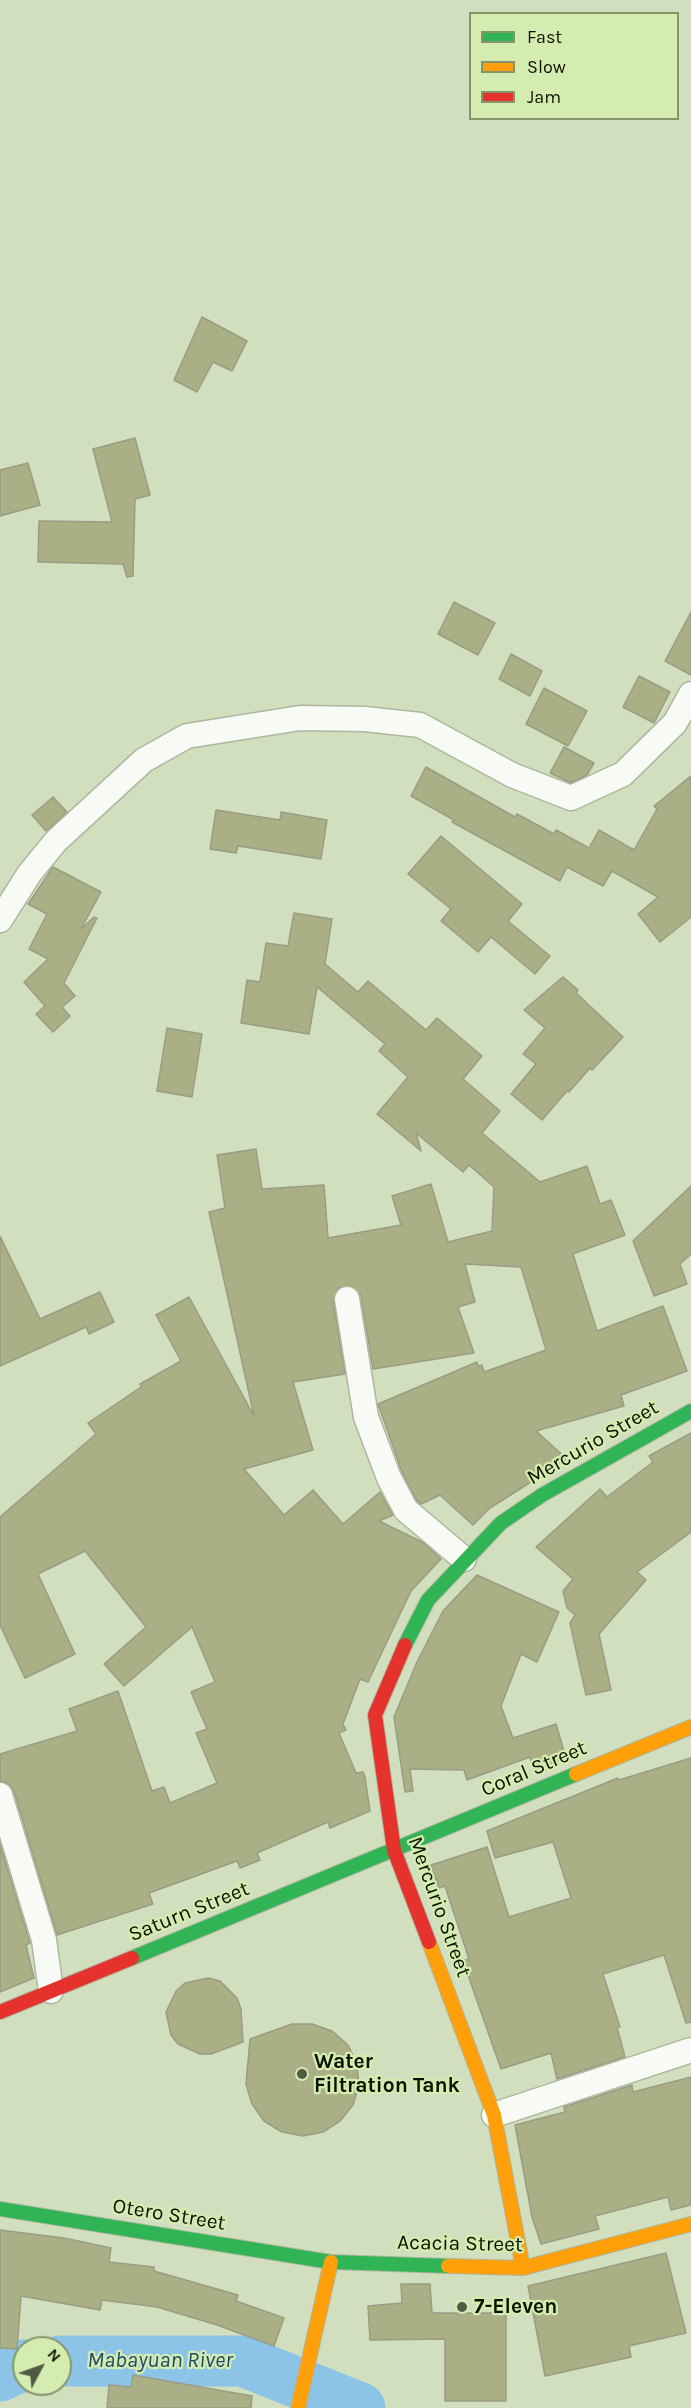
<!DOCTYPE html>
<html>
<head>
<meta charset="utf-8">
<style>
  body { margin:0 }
  #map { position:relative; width:691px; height:2408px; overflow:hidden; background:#d2dfbe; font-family:Karla,sans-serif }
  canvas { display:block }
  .legend { position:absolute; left:469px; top:12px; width:210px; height:108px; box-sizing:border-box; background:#d5ecb1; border:2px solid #85956b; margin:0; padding:8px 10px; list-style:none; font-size:18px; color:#0c1301 }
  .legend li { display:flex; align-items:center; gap:12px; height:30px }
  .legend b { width:30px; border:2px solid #85956b }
  .north { position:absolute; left:12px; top:2336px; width:60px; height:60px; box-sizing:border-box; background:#d5ecb1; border:2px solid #85956b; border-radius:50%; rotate:49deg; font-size:16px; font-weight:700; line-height:24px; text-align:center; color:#0c1301 }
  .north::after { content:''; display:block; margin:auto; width:21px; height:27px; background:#515a43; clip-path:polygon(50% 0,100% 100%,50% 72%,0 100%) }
</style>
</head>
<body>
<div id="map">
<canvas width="691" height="2408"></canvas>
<ul class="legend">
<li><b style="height:8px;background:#30b455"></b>Fast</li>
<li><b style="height:8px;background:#ff9f0a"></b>Slow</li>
<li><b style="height:8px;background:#e5322d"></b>Jam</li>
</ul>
<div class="north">N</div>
</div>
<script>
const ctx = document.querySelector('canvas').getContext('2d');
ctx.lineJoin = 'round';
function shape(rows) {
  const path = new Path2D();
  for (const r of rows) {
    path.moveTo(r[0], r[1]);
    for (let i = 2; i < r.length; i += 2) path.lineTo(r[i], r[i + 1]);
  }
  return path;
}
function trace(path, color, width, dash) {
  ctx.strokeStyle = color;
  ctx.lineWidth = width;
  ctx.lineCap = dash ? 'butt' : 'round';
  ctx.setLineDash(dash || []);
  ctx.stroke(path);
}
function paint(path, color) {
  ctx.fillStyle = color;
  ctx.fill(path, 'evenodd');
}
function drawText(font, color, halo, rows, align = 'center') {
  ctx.font = font + ' Karla,sans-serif';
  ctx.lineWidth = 4.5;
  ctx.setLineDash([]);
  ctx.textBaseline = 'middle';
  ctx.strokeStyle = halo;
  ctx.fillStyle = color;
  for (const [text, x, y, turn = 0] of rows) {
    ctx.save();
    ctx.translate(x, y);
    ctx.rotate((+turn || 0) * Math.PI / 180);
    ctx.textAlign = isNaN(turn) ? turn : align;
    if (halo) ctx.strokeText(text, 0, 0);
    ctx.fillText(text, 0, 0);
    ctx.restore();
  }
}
trace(shape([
  [60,2361,243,2361,360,2408],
  [0,2376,24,2365]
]), '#8bc4e6', 51);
const building = shape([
  [202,317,247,341,232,371,213,362,197,392,174,380,202,317],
  [135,438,150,495,135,499,133,576,127,577,123,564,38,562,39,521,112,522,93,449,135,438],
  [28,463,40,505,0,516,0,470,28,463],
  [454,602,495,623,478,655,438,634,454,602],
  [691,612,691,675,665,661,691,612],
  [511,654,542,671,530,696,499,679,511,654],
  [639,676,670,692,654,723,623,707,639,676],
  [544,688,587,711,568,746,526,724,544,688],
  [564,747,594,763,587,775,571,783,550,773,564,747],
  [426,767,515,817,517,814,554,834,556,830,589,848,599,830,634,850,657,809,654,806,691,776,691,917,660,942,638,914,658,897,612,871,603,886,567,867,560,881,452,822,454,820,411,796,426,767],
  [53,797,67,812,46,831,32,815,53,797],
  [216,810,280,820,281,812,327,820,321,859,238,846,236,853,210,849,216,810],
  [441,836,522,904,508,921,550,956,535,974,491,937,478,952,441,921,451,909,408,874,441,836],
  [53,867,101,892,81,929,94,917,97,918,64,983,75,996,62,1007,70,1016,53,1032,36,1014,45,1006,24,982,48,959,29,949,47,914,28,904,53,867],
  [294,913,332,919,325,964,358,992,368,981,426,1030,437,1018,482,1056,463,1079,500,1111,482,1133,540,1182,587,1166,600,1204,611,1200,625,1235,573,1254,597,1331,663,1306,687,1371,621,1395,624,1406,536,1431,567,1459,490,1508,473,1525,440,1495,421,1504,417,1501,402,1472,378,1404,477,1362,478,1366,482,1365,484,1372,546,1350,521,1267,465,1264,475,1302,458,1307,474,1353,373,1369,361,1296,351,1286,338,1288,333,1301,345,1374,293,1382,313,1450,244,1469,284,1515,313,1490,343,1524,380,1492,393,1515,379,1521,424,1543,441,1559,411,1591,368,1682,360,1679,343,1724,346,1730,339,1733,356,1773,363,1772,365,1777,370,1811,330,1828,328,1822,257,1853,260,1860,240,1868,237,1861,149,1893,153,1904,57,1935,14,1791,9,1784,0,1781,0,1754,77,1731,69,1709,118,1691,152,1791,164,1787,170,1803,217,1783,196,1733,207,1729,191,1692,215,1682,192,1627,124,1686,104,1664,146,1627,85,1551,38,1574,75,1654,25,1678,0,1625,0,1517,96,1434,88,1423,141,1387,140,1384,181,1361,156,1315,189,1297,254,1416,209,1212,225,1208,217,1155,256,1149,262,1189,324,1185,328,1238,401,1225,392,1196,431,1184,448,1242,492,1231,494,1187,469,1165,463,1172,416,1133,421,1151,377,1114,408,1077,379,1051,385,1044,317,987,309,1034,241,1023,247,980,260,982,266,943,288,946,294,913],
  [563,977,578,990,576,993,623,1037,592,1070,590,1068,569,1092,567,1091,542,1120,511,1094,536,1064,523,1054,545,1028,524,1010,563,977],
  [167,1028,202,1034,192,1097,157,1091,167,1028],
  [691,1186,691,1254,680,1264,687,1284,654,1296,633,1241,691,1186],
  [0,1236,40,1319,100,1292,114,1322,89,1334,86,1327,0,1366,0,1236],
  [691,1433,691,1532,637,1572,646,1580,599,1634,611,1690,586,1695,570,1623,575,1615,567,1608,563,1591,573,1579,536,1547,600,1489,607,1497,653,1462,649,1456,691,1433],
  [477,1575,559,1612,537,1662,521,1654,501,1706,513,1738,556,1724,566,1758,534,1771,530,1757,467,1780,464,1770,410,1769,413,1791,405,1792,394,1717,417,1662,443,1611,477,1575],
  [691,1758,691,2022,686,2023,664,1955,603,1974,620,2027,617,2027,625,2057,557,2079,551,2053,501,2069,463,1961,469,1959,445,1886,439,1888,431,1865,487,1847,509,1917,571,1898,553,1842,495,1858,487,1831,618,1778,619,1780,691,1758],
  [0,1844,30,1943,26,1945,34,1978,0,1992,0,1844],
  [208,1978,220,1981,237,1998,241,2009,243,2042,211,2054,200,2054,178,2044,171,2035,166,2012,176,1991,185,1983,208,1978],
  [292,2024,312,2024,332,2031,348,2045,357,2064,359,2085,353,2105,340,2121,323,2132,303,2136,282,2132,264,2121,252,2104,246,2084,250,2039,292,2024],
  [691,2077,691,2205,671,2210,668,2197,595,2216,599,2229,541,2244,532,2217,515,2125,565,2112,564,2107,632,2085,633,2092,691,2077],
  [0,2230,64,2238,111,2248,109,2262,154,2267,154,2271,238,2295,236,2301,284,2318,274,2346,217,2325,157,2307,102,2300,100,2310,21,2296,17,2349,0,2348,0,2230],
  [666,2253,686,2333,629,2346,631,2357,545,2376,528,2286,666,2253],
  [401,2284,430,2284,432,2313,506,2313,506,2401,445,2401,445,2339,370,2340,368,2306,402,2303,401,2284],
  [133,2375,252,2396,251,2408,107,2408,109,2385,131,2387,133,2375]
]);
paint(building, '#aaaf85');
trace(building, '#989d83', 1.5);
const street = shape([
  [0,920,29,874,56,841,144,760,187,736,300,718,365,719,420,725,512,775,571,798,623,774,675,723,691,694],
  [347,1299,366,1417,389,1478,406,1510,464,1559],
  [0,1795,44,1940,51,1991],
  [494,2115,691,2050]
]);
const fast = shape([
  [405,1645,428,1600,501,1523,542,1495,691,1411],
  [132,1958,576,1774],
  [0,2209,331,2262,448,2266]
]);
const slow = shape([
  [576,1774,691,1727],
  [429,1942,494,2115,523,2268],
  [448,2266,523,2268,691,2224],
  [298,2408,331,2262]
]);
const jam = shape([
  [405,1645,375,1715,394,1850,429,1942],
  [0,2012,132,1958]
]);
trace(street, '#adb79e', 27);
trace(fast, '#adb79e', 16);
trace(slow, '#adb79e', 16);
trace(jam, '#adb79e', 16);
trace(street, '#f8faf5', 24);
trace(fast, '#30b455', 14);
trace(slow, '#ff9f0a', 14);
trace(jam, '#e5322d', 14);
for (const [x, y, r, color] of [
  [302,2074,6,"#515a43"],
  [462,2307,6,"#515a43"]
]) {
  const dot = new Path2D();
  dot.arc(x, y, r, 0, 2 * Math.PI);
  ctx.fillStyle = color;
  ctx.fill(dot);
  trace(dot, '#d5ecb1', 2);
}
drawText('21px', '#0c1301', '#d5ecb1', [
  ["Mercurio Street",593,1443,-30],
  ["Coral Street",534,1769,-23],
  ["Mercurio Street",439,1907,70],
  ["Saturn Street",189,1912,-22],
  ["Otero Street",169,2215,9],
  ["Acacia Street",460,2244,1]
]);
drawText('bold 21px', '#0c1301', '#d5ecb1', [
  ["Water",314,2062],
  ["Filtration Tank",314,2086],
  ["7-Eleven",474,2307]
], 'left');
drawText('italic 22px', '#204868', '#d5ecb1', [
  ["Mabayuan River",160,2361]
]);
</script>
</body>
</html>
